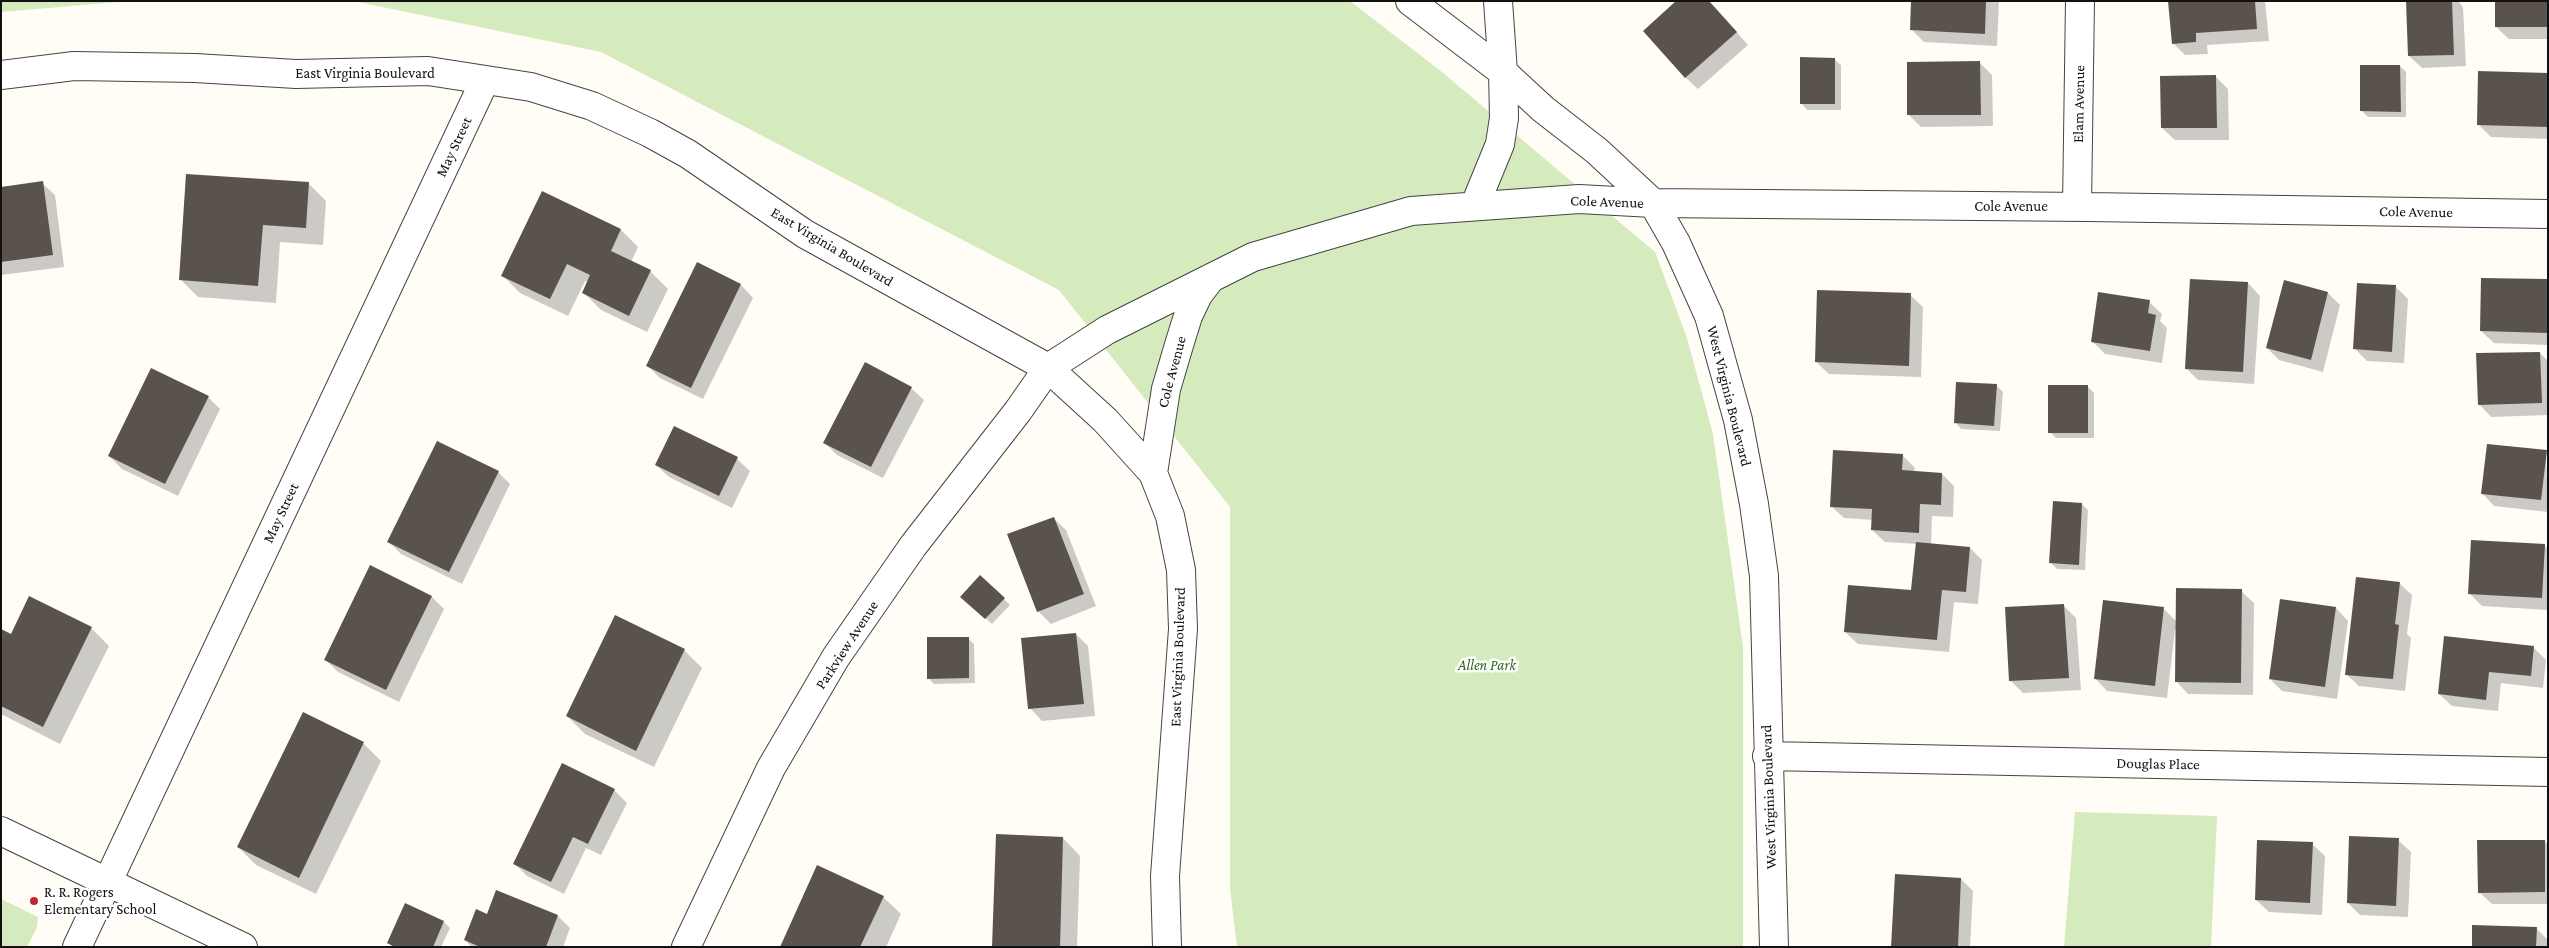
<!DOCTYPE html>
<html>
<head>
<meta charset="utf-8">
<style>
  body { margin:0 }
  #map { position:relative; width:2549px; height:948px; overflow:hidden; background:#fffdf5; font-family:"Crimson Pro",serif }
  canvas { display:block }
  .frame { position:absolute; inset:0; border:2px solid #111; pointer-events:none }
</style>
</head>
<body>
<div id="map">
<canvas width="2549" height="948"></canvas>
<div class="frame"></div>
</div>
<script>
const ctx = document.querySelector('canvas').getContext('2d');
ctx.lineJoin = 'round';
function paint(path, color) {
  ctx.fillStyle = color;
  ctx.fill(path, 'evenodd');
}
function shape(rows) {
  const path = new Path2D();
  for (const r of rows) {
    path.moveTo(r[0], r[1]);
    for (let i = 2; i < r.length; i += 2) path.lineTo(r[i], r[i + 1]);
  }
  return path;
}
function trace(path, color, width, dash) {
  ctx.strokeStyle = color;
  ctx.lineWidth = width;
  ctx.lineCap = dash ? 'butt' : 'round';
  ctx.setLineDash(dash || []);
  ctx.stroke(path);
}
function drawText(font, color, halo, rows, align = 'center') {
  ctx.font = font + ' "Crimson Pro",serif';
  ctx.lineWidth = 5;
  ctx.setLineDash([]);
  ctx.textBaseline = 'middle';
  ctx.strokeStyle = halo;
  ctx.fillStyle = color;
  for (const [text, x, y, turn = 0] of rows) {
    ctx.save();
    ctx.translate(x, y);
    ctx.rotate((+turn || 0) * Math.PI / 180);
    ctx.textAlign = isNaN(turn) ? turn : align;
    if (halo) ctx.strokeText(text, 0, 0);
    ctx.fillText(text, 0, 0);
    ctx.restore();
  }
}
paint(shape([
  [1,1,131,1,1,12],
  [353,1,1350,1,1442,72,1655,252,1687,338,1713,434,1743,647,1743,947,1237,947,1230,888,1230,507,1059,290,601,52],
  [2075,812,2217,816,2211,947,2064,947],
  [1,899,38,917,37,927,27,947,1,947]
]), '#d5ebbd');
paint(shape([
  [1709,1,1748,45,1698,89,1685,77],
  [1913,1,1999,1,1997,46,1924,42,1912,30],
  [2169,1,2265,1,2269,41,2207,45,2208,54,2185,55,2173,43],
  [2407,1,2458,1,2463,7,2466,66,2422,68,2409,56],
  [2548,1,2548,39,2509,39,2496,27],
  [1834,59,1841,65,1841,110,1807,110,1801,103],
  [1980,63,1992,75,1993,126,1921,127,1909,115],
  [2400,66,2406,72,2406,117,2368,117,2362,111],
  [2548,75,2548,139,2491,137,2478,124],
  [2216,77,2228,89,2229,140,2175,140,2162,128],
  [42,183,55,195,64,267,1,275,1,188],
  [308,183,326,201,323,245,280,242,276,303,198,297,180,279],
  [543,193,621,230,638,247,631,262,650,271,668,289,647,332,601,310,583,292,588,282,585,281,568,316,520,293,503,276],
  [697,264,741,285,753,298,703,399,660,378,648,366],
  [2548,281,2548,345,2494,343,2481,331],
  [2285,282,2328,293,2340,305,2323,372,2279,360,2267,348],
  [2248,283,2260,296,2254,384,2198,380,2186,368],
  [2395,286,2408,299,2404,363,2367,361,2355,349],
  [1910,295,1923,307,1921,377,1829,374,1816,362],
  [2149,302,2162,314,2160,321,2167,328,2162,363,2105,354,2093,342],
  [2540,353,2548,361,2548,415,2491,417,2479,404],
  [1997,386,2003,392,2000,431,1961,429,1955,422],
  [2088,387,2094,393,2094,438,2056,438,2050,432],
  [911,388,924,400,883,478,837,455,825,443],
  [208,397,220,409,178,496,122,469,109,456],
  [674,428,737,459,750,471,732,508,669,477,656,465],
  [2546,451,2548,512,2494,506,2482,493],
  [1902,455,1915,468,1914,472,1942,474,1954,486,1953,517,1932,516,1931,545,1970,548,1982,560,1978,604,1954,602,1949,652,1858,644,1845,632,1912,592,1917,544,1885,542,1872,530,1873,520,1844,518,1831,506],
  [498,472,510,484,462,584,401,554,389,542],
  [2082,504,2088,510,2085,570,2057,569,2050,562],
  [1053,518,1066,530,1096,606,1051,624,1038,611],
  [2545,546,2548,549,2548,610,2482,606,2469,593],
  [370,567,432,597,444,609,399,702,338,672,325,659],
  [2399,583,2412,595,2407,634,2411,638,2405,691,2359,686,2346,674],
  [2241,591,2254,603,2253,695,2188,694,2176,681,2177,630,2175,630,2167,698,2107,691,2095,678,2164,609,2177,622],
  [1004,599,1010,605,992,624,968,603],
  [2064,606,2076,618,2081,690,2023,693,2010,680],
  [2336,608,2348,621,2337,699,2282,691,2270,679],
  [91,628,109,646,60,744,1,714,1,630,12,636],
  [1076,634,1088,646,1095,716,1042,721,1030,708],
  [968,638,974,644,975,683,934,684,928,678],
  [2533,647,2546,660,2543,688,2501,683,2498,711,2452,706,2439,694],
  [684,650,702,668,654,767,585,734,567,716],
  [303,714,364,744,381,761,316,894,256,865,238,847],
  [614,790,627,803,601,855,586,848,564,894,527,876,515,864],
  [1063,838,1080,856,1077,947,993,947],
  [2398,840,2411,852,2408,917,2360,915,2348,903],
  [2544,841,2548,844,2548,904,2492,904,2479,892],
  [2312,844,2325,856,2322,915,2269,912,2256,900],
  [1961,879,1973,891,1970,947,1892,947],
  [497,892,558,916,570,928,563,947,472,947,465,940,488,915],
  [883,897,901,914,886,947,781,947],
  [444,922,450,928,441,947,392,947,389,943],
  [2536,928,2548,940,2548,947,2473,947]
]), '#0003');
paint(shape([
  [1676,1,1709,1,1737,32,1685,78,1643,31],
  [1911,1,1986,1,1985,34,1910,30],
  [2168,1,2255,1,2257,29,2196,33,2196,42,2172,44],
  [2406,1,2452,1,2454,55,2408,56],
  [2495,1,2548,1,2548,27,2495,27],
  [1800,57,1835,58,1835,104,1800,104],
  [1980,61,1981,115,1907,115,1907,62],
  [2360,65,2400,65,2401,112,2360,111],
  [2478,71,2548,73,2548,127,2477,125],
  [2216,75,2217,128,2161,128,2160,76],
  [186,174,309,182,306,228,263,225,258,286,179,280],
  [43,181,53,255,1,262,1,187],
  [542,191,621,229,611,251,651,270,629,316,582,293,590,275,567,264,550,299,501,276],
  [697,262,741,284,691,388,646,366],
  [2481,278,2548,279,2548,333,2480,331],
  [2190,279,2248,282,2243,372,2185,369],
  [2284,280,2328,292,2311,360,2266,348],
  [2357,283,2396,285,2392,352,2353,349],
  [1817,290,1911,293,1909,366,1815,362],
  [2098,292,2150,300,2148,313,2156,315,2150,351,2091,342],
  [2540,352,2542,403,2478,405,2476,353],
  [865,362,912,387,871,467,823,443],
  [151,368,209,396,165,484,108,456],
  [1956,382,1997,384,1994,426,1954,423],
  [2048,385,2088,385,2088,433,2048,433],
  [674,426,738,457,719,496,655,465],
  [437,441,499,471,449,572,387,542],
  [2487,444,2547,450,2541,500,2481,494],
  [1833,450,1903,454,1902,470,1942,473,1941,505,1920,504,1919,533,1871,530,1872,509,1830,507],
  [2053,501,2082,503,2079,565,2049,563],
  [1054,517,1084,594,1037,612,1007,534],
  [2471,540,2545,544,2542,598,2468,594],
  [1916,542,1970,547,1966,592,1942,590,1937,640,1844,632,1848,585,1911,590],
  [370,565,432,596,386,690,324,660],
  [980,575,1005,598,985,619,960,597],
  [2356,577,2400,582,2395,624,2399,625,2393,679,2345,675],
  [2176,588,2242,589,2241,683,2175,682],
  [29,596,92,627,43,727,1,706,1,629,11,634],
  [2280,599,2336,607,2325,687,2269,679],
  [2103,600,2164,607,2155,686,2094,679],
  [2064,604,2069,678,2009,681,2005,607],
  [615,615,685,649,636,751,566,716],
  [1076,633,1084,704,1028,709,1021,638],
  [2444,636,2534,646,2531,676,2489,672,2486,700,2438,694],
  [927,637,969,637,969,678,927,679],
  [303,712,364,742,299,878,237,847],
  [562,763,615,789,588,844,573,837,551,882,513,864],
  [996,834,1063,837,1060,947,992,947],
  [2349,836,2399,838,2396,906,2347,903],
  [2257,840,2313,842,2310,903,2255,900],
  [2477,840,2545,840,2545,892,2478,893],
  [817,865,884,896,860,947,780,947],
  [1895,874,1961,878,1958,947,1891,947],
  [496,890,558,915,546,947,480,947,464,940,476,909,487,914],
  [405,903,444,921,433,947,395,947,387,943],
  [2472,925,2537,927,2536,947,2472,947]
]), '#5a524d');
const minor = shape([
  [1410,1,1503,72,1543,109,1597,151,1653,203,1676,243,1709,316,1738,420,1754,504,1764,576,1774,947],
  [1,75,74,66,195,68,296,74,428,71,531,87,592,106,650,133,688,154,805,234,1048,368,1105,420,1153,473,1170,516,1181,570,1183,629,1165,876,1167,947],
  [1475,205,1500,144,1504,118,1503,72,1498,1],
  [2077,206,2080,1],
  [1153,473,1166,389,1179,345,1188,316,1198,295,1211,278],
  [1767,756,2548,772],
  [1,831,243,947],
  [77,947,485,80],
  [686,947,771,768,836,657,913,546,1018,411,1048,368,1107,330,1253,257,1411,211,1579,199,1653,203,2087,207,2548,214]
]);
trace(minor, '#444', 30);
trace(minor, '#fff', 28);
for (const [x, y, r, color] of [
  [34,901,5,"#c4262e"]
]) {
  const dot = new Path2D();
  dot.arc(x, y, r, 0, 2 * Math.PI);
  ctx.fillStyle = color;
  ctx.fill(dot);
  trace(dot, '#fff', 2);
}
drawText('15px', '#111', '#fff', [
  ["East Virginia Boulevard",365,73],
  ["Elam Avenue",2079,104,-89],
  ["May Street",454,147,-65],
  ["Cole Avenue",1607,202,2],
  ["Cole Avenue",2011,206],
  ["Cole Avenue",2416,212,1],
  ["East Virginia Boulevard",832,247,31],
  ["Cole Avenue",1172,372,-75],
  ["West Virginia Boulevard",1729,396,76],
  ["May Street",281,513,-65],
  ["Parkview Avenue",847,645,-57],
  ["East Virginia Boulevard",1178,657,-88],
  ["Douglas Place",2158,764,1],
  ["West Virginia Boulevard",1769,797,-92]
]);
drawText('italic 15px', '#2f6b1f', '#fff', [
  ["Allen Park",1487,665]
]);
drawText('15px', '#111', '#fff', [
  ["R. R. Rogers",44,892],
  ["Elementary School",44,909]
], 'left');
</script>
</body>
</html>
